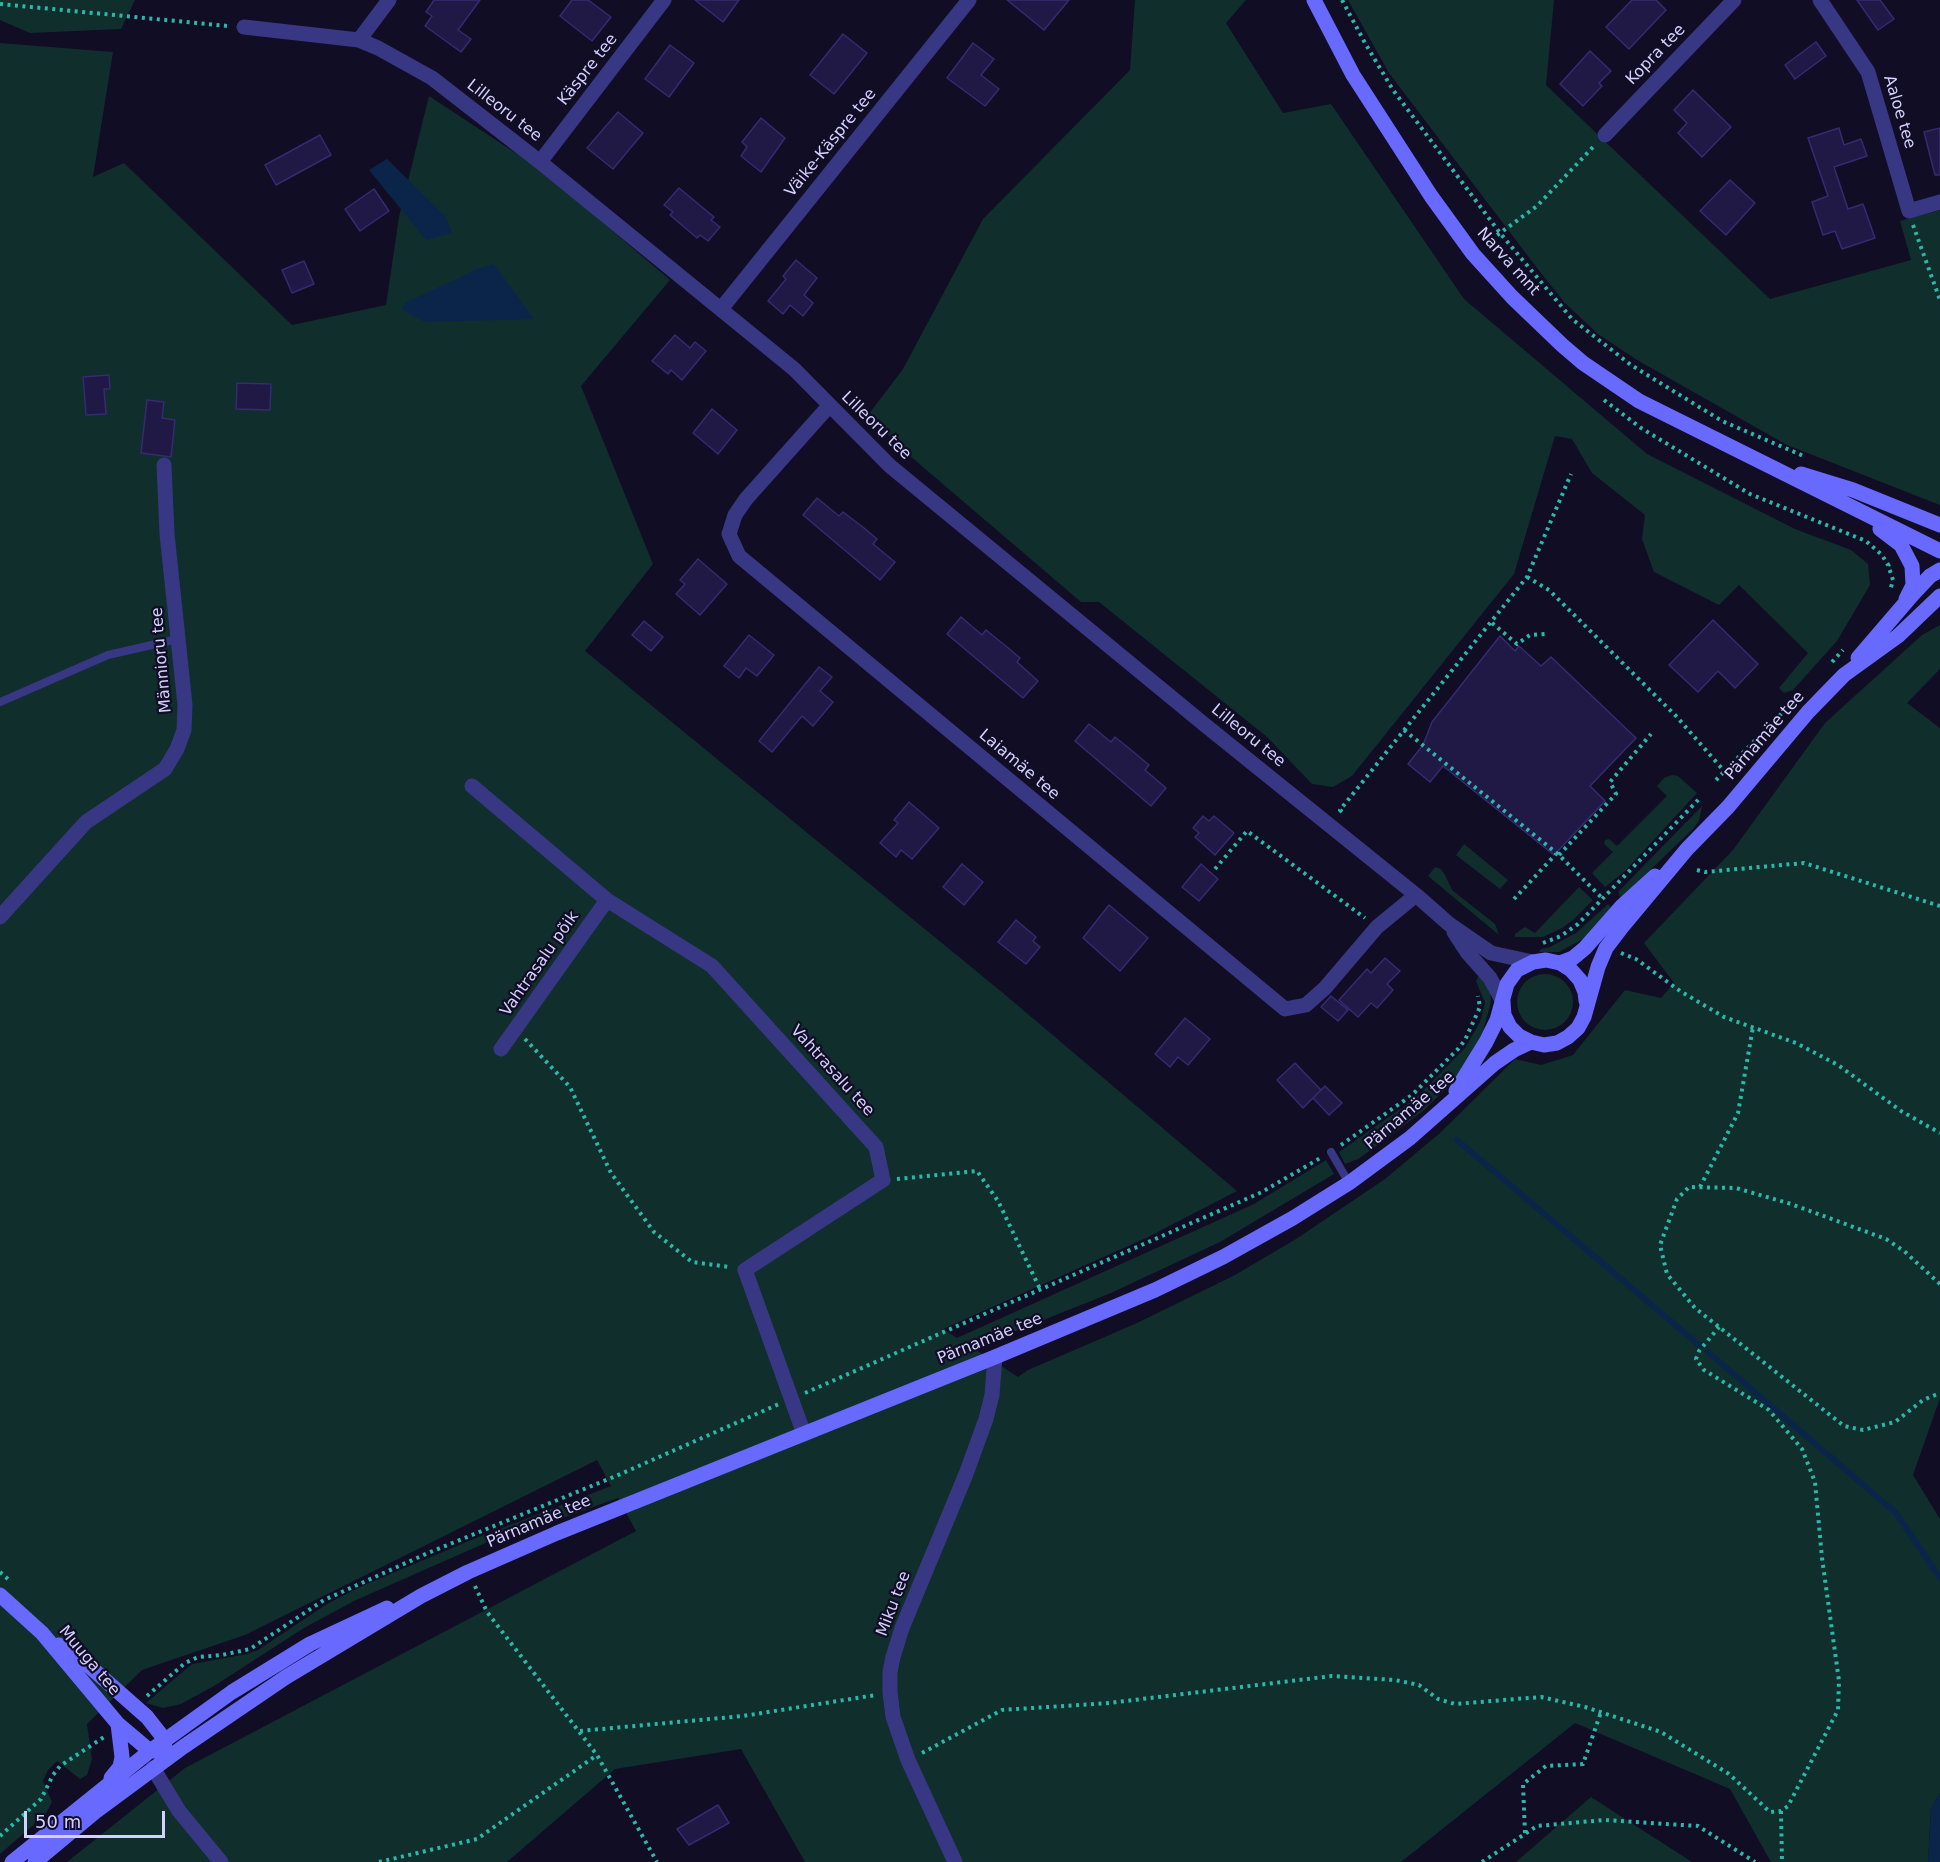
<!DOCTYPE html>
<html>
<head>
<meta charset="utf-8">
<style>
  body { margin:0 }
  #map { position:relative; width:1940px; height:1862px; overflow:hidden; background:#110d24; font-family:"DejaVu Sans",sans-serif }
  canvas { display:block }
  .scale { position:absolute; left:24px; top:1811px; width:141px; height:27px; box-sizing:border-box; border:3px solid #d4d0ff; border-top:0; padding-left:8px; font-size:18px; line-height:21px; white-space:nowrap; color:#d4d0ff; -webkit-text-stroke:4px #110d24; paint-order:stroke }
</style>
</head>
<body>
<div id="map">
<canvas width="1940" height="1862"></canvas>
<div class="scale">50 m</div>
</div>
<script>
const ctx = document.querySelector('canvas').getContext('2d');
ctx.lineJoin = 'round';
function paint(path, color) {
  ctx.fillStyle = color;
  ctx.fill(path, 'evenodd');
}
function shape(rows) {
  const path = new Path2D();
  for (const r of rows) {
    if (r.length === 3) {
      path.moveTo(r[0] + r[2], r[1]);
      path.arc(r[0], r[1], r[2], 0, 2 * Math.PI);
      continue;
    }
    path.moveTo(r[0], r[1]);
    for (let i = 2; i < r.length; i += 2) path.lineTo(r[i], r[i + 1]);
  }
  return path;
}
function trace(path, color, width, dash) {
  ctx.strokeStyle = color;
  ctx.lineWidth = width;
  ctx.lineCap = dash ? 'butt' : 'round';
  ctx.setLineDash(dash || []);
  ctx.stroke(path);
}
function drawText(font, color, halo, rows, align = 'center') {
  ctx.font = font + ' "DejaVu Sans",sans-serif';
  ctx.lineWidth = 4.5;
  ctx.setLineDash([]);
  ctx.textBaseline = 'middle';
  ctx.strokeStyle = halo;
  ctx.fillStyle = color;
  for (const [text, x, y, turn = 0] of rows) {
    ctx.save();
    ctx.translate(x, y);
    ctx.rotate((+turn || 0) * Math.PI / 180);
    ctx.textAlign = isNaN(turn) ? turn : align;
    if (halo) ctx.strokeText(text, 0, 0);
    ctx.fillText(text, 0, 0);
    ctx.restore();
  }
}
paint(shape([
  [0,0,135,0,121,29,30,33,0,20],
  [1135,0,1246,0,1226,23,1283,113,1331,104,1464,299,1647,454,1795,529,1851,550,1868,564,1870,585,1837,641,1793,690,1784,693,1779,688,1808,653,1739,585,1719,605,1654,572,1642,539,1645,515,1592,473,1572,439,1555,436,1514,574,1352,776,1333,787,1312,784,1267,737,1099,602,1081,602,910,456,868,415,903,369,983,219,1130,70],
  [1348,0,1554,0,1546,85,1770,299,1911,260,1900,221,1940,210,1940,505,1787,445,1637,360,1598,334,1565,303,1537,268,1389,73],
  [0,43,113,52,93,177,124,163,292,325,386,305,399,217,429,96,540,169,670,280,581,386,653,564,585,651,1003,993,1237,1191,1146,1238,943,1329,957,1338,1254,1204,1326,1160,1334,1174,1220,1242,1111,1293,973,1348,1018,1377,1028,1370,1137,1323,1235,1275,1296,1239,1385,1179,1440,1133,1515,1059,1541,1065,1573,1055,1625,990,1661,998,1674,983,1644,943,1733,850,1825,723,1922,635,1940,625,1940,669,1907,703,1940,728,1940,1398,1913,1475,1940,1519,1940,1793,1931,1809,1928,1862,1771,1862,1730,1789,1575,1723,1401,1862,805,1862,741,1749,615,1769,507,1862,67,1862,185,1768,636,1531,618,1498,538,1527,490,1541,356,1600,304,1628,214,1686,181,1704,163,1708,146,1703,192,1664,247,1654,258,1650,327,1604,362,1586,476,1538,611,1486,597,1460,245,1635,142,1670,87,1724,92,1759,87,1775,80,1779,57,1761,48,1770,43,1781,52,1802,45,1815,0,1854],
  [1672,775,1678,776,1697,793,1625,871,1605,887,1592,873,1613,852,1604,844,1605,840,1609,839,1617,846,1667,796,1657,786,1664,778],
  [1702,806,1699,821,1693,829,1621,898,1618,892],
  [1464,844,1508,880,1500,889,1456,855],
  [1435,867,1441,869,1445,875,1452,890,1495,924,1499,935,1428,876],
  [1579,887,1593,900,1573,920,1562,928,1543,937,1515,937,1515,934,1525,927,1535,933],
  [1608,904,1611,907,1583,939,1559,952,1539,952,1541,949,1550,947,1576,933],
  [1545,1002,28],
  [1479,975,1490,991,1491,1002,1483,1031,1466,1063,1450,1085,1424,1110,1382,1142,1358,1159,1345,1164,1339,1152,1416,1098,1465,1048,1480,1022,1485,1003,1476,981],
  [1591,1797,1692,1862,1516,1862]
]), '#102e2c');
paint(shape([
  [387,159,446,217,452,233,426,240,369,170],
  [494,264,534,319,425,322,402,310,405,303,482,267],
  [1940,1793,1940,1862,1928,1862,1931,1809]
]), '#0b254a');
trace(shape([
  [1457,1140,1699,1345],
  [1708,1352,1896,1513,1940,1578]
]), '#0b254a', 6);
const building = shape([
  [434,0,480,0,458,30,471,39,461,52,425,26,432,16,426,12,434,0],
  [572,0,588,0,611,17,592,41,560,16,572,0],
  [695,0,739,0,723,22,695,0],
  [1007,0,1069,0,1044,30,1007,0],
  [1632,0,1656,0,1666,10,1629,49,1606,27,1632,0],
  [1857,0,1880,0,1894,19,1878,30,1857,0],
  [843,34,867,53,834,94,810,75,843,34],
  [1816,42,1826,56,1795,79,1785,65,1816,42],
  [973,43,994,59,981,75,999,89,985,106,947,78,973,43],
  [670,45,694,63,669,97,645,79,670,45],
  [1590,51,1611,71,1599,83,1602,86,1583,106,1560,84,1590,51],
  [1693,90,1731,127,1702,157,1678,133,1687,123,1674,110,1693,90],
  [618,112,643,133,613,169,587,148,618,112],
  [761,118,785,138,761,172,741,156,747,147,742,142,761,118],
  [1839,128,1844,145,1861,139,1867,156,1834,167,1848,209,1863,204,1875,238,1842,249,1835,231,1823,235,1812,202,1828,196,1808,138,1839,128],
  [1940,128,1940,175,1935,175,1924,132,1940,128],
  [320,135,331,155,276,185,265,165,320,135],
  [1730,180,1755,203,1726,235,1700,211,1730,180],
  [679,188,714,217,711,220,720,227,708,241,700,235,697,238,670,215,673,212,664,205,679,188],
  [374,189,389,211,360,231,345,209,374,189],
  [796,260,817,278,804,295,813,303,803,316,790,305,783,314,768,301,786,279,783,276,796,260],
  [304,261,314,284,292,293,282,270,304,261],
  [675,335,690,348,695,342,706,351,682,380,671,370,668,374,652,361,675,335],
  [109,375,110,389,104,389,106,414,86,415,83,377,109,375],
  [237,383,271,384,270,410,236,409,237,383],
  [147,400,164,402,162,418,175,420,171,457,141,453,147,400],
  [712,409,737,430,718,454,693,433,712,409],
  [817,498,839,516,843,512,864,528,877,539,873,544,895,562,880,580,803,515,817,498],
  [698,559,727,584,700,615,676,594,685,584,680,580,698,559],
  [961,617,982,635,986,630,1007,647,1020,658,1017,662,1038,681,1023,698,947,634,961,617],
  [1713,620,1758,664,1735,688,1718,671,1698,692,1669,665,1713,620],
  [644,621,663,637,651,651,632,635,644,621],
  [749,635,774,655,757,676,746,668,739,678,724,666,749,635],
  [1500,636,1515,651,1519,646,1541,666,1551,657,1636,738,1590,786,1605,801,1554,855,1443,766,1430,782,1408,764,1423,745,1432,722,1500,636],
  [819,667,832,677,820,691,833,702,813,726,802,716,772,752,759,741,819,667],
  [1089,724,1111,742,1115,737,1136,754,1149,765,1145,770,1166,788,1151,806,1075,741,1089,724],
  [909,802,939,828,912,859,901,850,896,857,880,843,898,823,894,820,909,802],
  [1203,816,1209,821,1214,816,1234,833,1215,855,1195,837,1199,833,1193,828,1203,816],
  [962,864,983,882,964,905,943,887,962,864],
  [1201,864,1218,879,1199,901,1182,887,1201,864],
  [1109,905,1148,938,1120,971,1083,938,1109,905],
  [1016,920,1036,937,1033,941,1040,947,1026,964,998,942,1016,920],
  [1385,958,1400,971,1387,984,1393,990,1377,1008,1371,1003,1358,1017,1339,1000,1367,969,1371,973,1385,958],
  [1331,996,1348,1010,1338,1021,1321,1007,1331,996],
  [1185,1018,1210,1039,1188,1065,1178,1057,1170,1067,1155,1054,1185,1018],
  [1295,1063,1321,1090,1303,1108,1277,1080,1295,1063],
  [1325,1086,1342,1103,1329,1115,1313,1098,1325,1086],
  [718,1805,729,1823,689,1845,677,1829,718,1805]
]);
paint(building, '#201945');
trace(building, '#362a72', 1.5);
trace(shape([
  [1342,0,1365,43,1393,90,1500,233,1572,319,1631,365,1722,421,1806,457],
  [0,4,228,26],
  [1913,225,1940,300],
  [1485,244,1537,206,1595,145],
  [1604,400,1641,428,1750,494,1866,541,1882,555,1888,565],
  [1890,564,1888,565,1893,580,1890,591],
  [1527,577,1549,590,1676,716,1725,772],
  [1492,623,1517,644,1530,635,1546,634],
  [1832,662,1843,650],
  [1404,730,1559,855,1603,899],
  [1716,780,1791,704],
  [1342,812,1340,810,1527,577,1571,474],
  [1559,855,1616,794,1610,782,1651,734],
  [1215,869,1247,831,1365,918],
  [1697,870,1705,872,1804,863,1940,906],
  [1514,899,1556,854],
  [1543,943,1561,936,1578,924,1701,797],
  [1621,953,1636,959,1680,991,1724,1017,1796,1043,1838,1065,1901,1111,1940,1133],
  [525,1039,570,1087,611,1173,654,1232,692,1262,729,1267],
  [1341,1145,1412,1095,1458,1049,1465,1040,1480,1007,1478,996],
  [897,1179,977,1171,998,1201,1040,1289],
  [1700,1187,1738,1113,1753,1027],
  [1940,1284,1904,1251,1886,1239,1791,1204,1736,1188,1689,1187,1677,1199,1660,1245,1667,1274,1695,1308,1844,1426,1863,1430,1895,1422,1923,1400,1940,1393],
  [805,1393,1262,1192,1322,1157],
  [0,1572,8,1579],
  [475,1586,487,1612,597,1755,657,1862],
  [147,1696,185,1663,198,1657,222,1655,250,1649,324,1600,428,1553,616,1476,779,1404],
  [580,1731,743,1716,876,1695],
  [922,1753,1002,1710,1109,1703,1332,1676,1395,1680,1419,1685,1438,1699,1455,1704,1541,1697,1585,1707,1661,1732,1729,1774,1770,1812,1781,1811,1788,1806,1838,1710,1839,1681,1822,1558,1815,1482,1802,1449,1769,1410,1704,1370,1696,1359,1699,1351,1719,1327],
  [1781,1811,1782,1862],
  [1525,1833,1523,1784,1546,1766,1583,1764,1601,1712],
  [0,1836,41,1799,53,1775,60,1766,104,1737],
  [379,1862,477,1839,597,1755],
  [1482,1862,1537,1826,1604,1820,1698,1826,1755,1862]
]), '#2bb8ab', 4, [3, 4.5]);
trace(shape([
  [0,702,108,655,178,639],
  [1331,1152,1349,1183]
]), '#383784', 8);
trace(shape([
  [1820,0,1868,72,1909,211,1940,202],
  [244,27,359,40,378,48,432,78,540,162,794,369,890,466,1205,725,1416,895,1449,924,1491,953,1533,962],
  [359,40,389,0],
  [1605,135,1734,0],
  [540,162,664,0],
  [721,309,969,0],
  [829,406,746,499,735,515,729,534,739,556,1285,1009,1306,1005,1325,988,1377,927,1416,895],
  [472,786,607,900,712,966,876,1147,883,1180,745,1270,804,1434],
  [0,917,86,822,165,769,177,749,184,730,185,705,167,534,164,465],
  [1454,932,1467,952,1490,978,1503,1002],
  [501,1049,607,900],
  [153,1768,179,1811,221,1862],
  [955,1862,908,1760,893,1717,890,1692,890,1672,893,1657,902,1628,966,1474,986,1419,992,1395,995,1357]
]), '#383784', 15);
trace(shape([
  [1314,0,1353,75,1431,196,1473,254,1512,297,1562,345,1583,363,1639,401,1940,551],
  [1801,474,1853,490,1940,525],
  [1880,529,1901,545,1912,566,1913,585,1906,599],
  [1858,658,1913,594,1930,576,1940,570],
  [1560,963,1573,958,1585,948,1622,906,1655,876],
  [1503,1002,1504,1015,1510,1027,1519,1036,1531,1042,1544,1045,1557,1043,1568,1037,1578,1028,1584,1017,1598,967,1606,948,1622,927,1687,849,1728,807,1808,712,1844,675,1898,636,1940,596],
  [1456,1091,1486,1042,1497,1020,1507,984,1517,970,1533,962,1546,960,1560,963,1571,970,1580,980,1585,992,1586,1001],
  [0,1595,42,1633,118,1724,150,1751,158,1751],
  [59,1645,88,1665,147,1717,165,1740,164,1750],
  [111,1778,120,1767,122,1757,118,1724],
  [12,1862,150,1751,232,1692,310,1644,387,1608],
  [35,1862,95,1812,183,1747,286,1677,421,1596,468,1572,557,1533,995,1357,1155,1290,1223,1257,1293,1218,1349,1183,1410,1138,1495,1063,1514,1050,1531,1042]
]), '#6769ff', 15);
drawText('16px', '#d4d0ff', '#110d24', [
  ["Kopra tee",1656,55,-46],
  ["Käspre tee",588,70,-52],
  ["Lilleoru tee",504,111,38],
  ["Aaloe tee",1899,112,73],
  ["Väike-Käspre tee",831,143,-51],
  ["Narva mnt",1508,262,48],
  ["Lilleoru tee",876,426,44],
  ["Männioru tee",162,660,-95],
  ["Lilleoru tee",1248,736,39],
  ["Pärnamäe tee",1765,736,-49],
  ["Laiamäe tee",1019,765,40],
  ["Vahtrasalu põik",540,964,-55],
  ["Vahtrasalu tee",832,1071,48],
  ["Pärnamäe tee",1410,1111,-40],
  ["Pärnamäe tee",990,1339,-22],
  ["Pärnamäe tee",539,1522,-23],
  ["Miku tee",894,1604,-69],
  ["Muuga tee",89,1661,50]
]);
</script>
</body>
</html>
